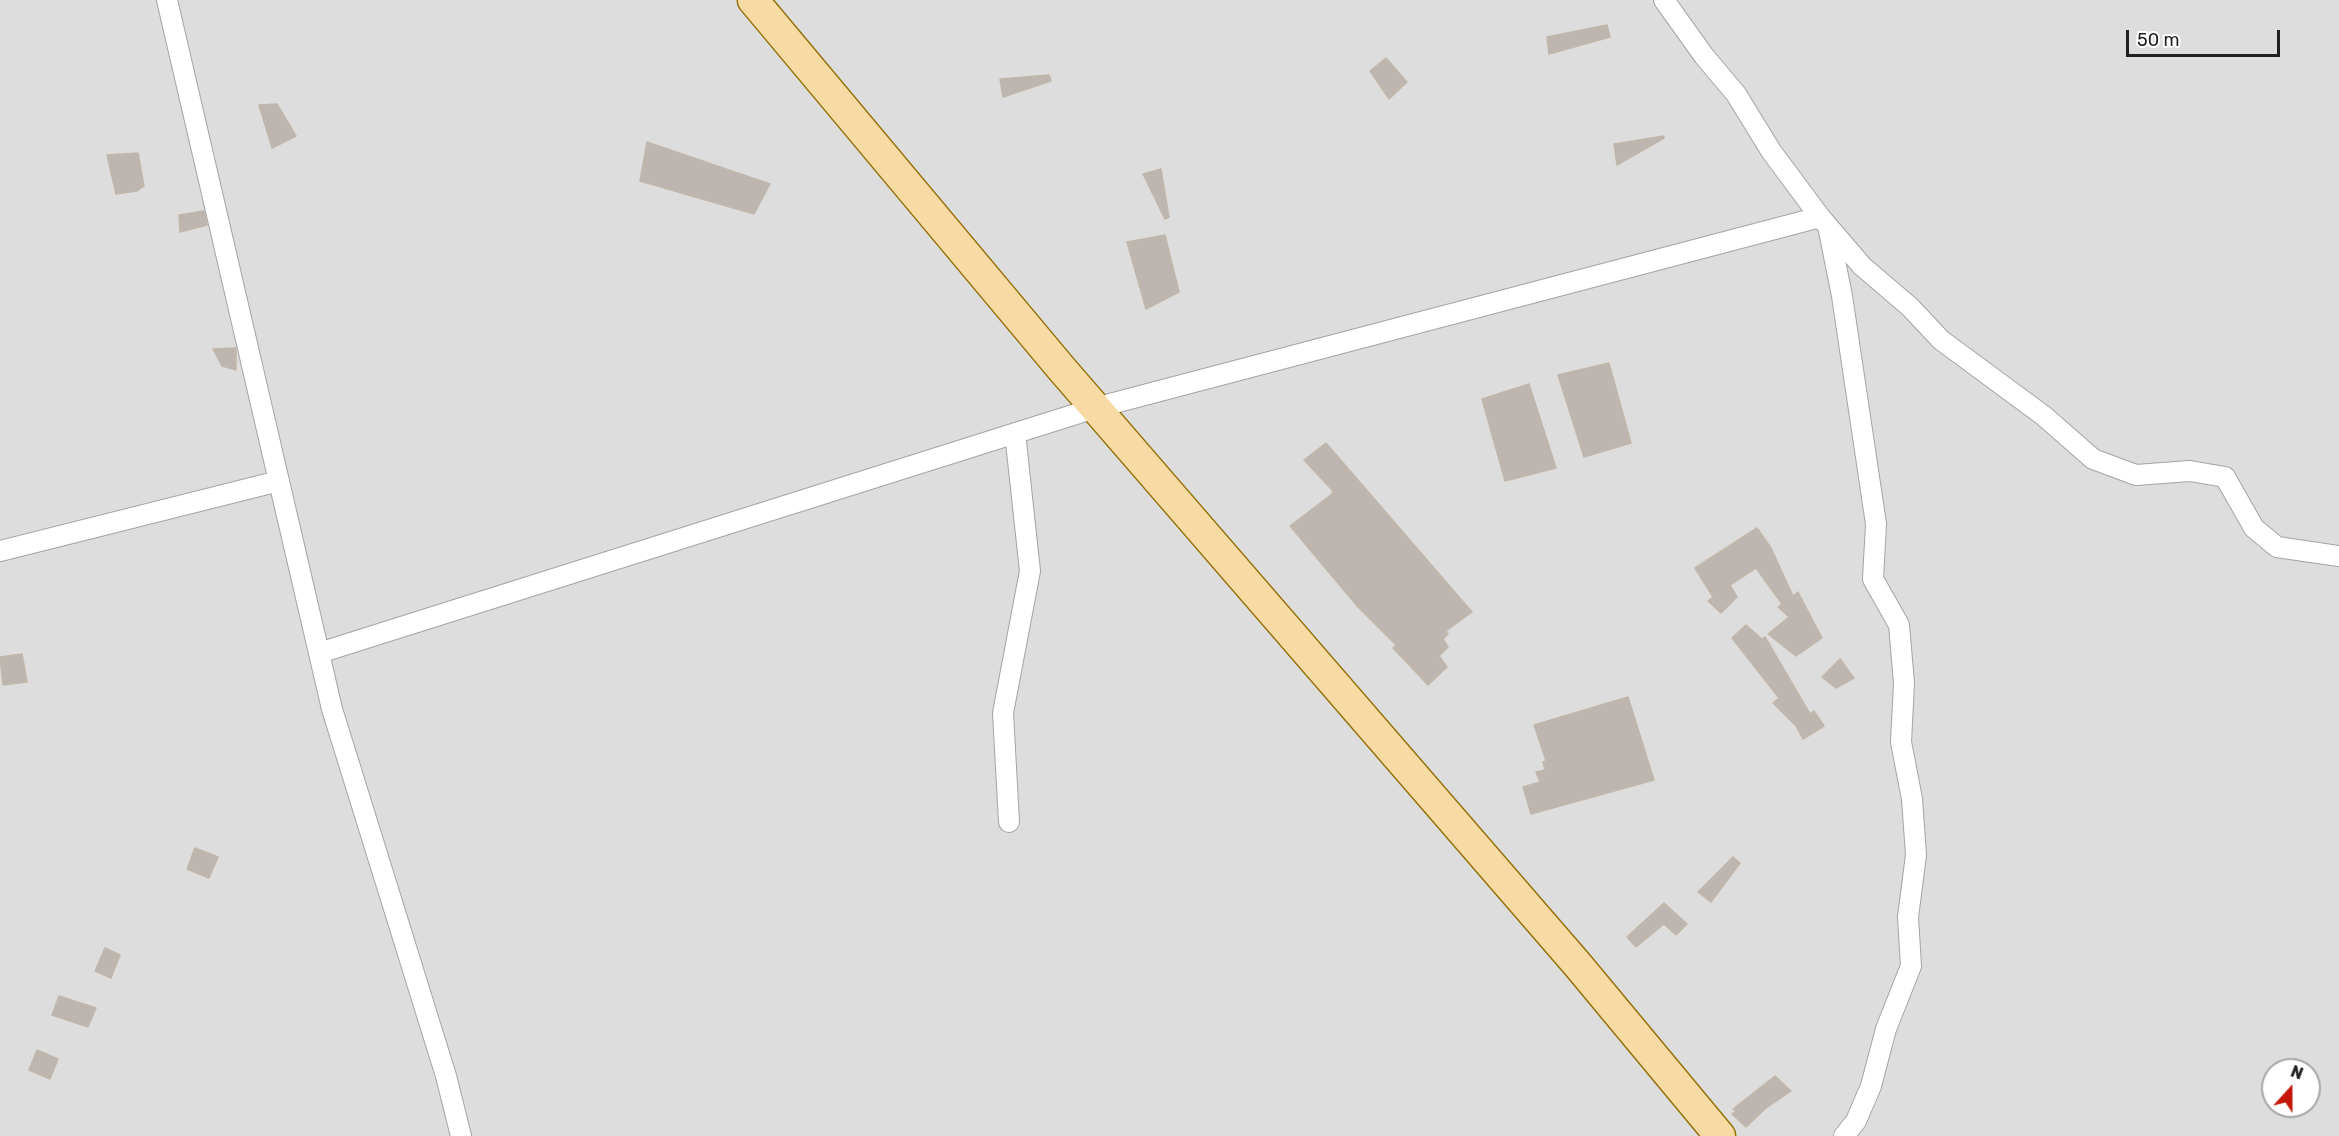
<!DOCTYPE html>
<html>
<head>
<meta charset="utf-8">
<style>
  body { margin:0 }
  #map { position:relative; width:2339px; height:1136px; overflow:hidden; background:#f0eee7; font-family:Rubik,sans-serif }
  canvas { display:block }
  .north { position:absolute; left:2261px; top:1058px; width:60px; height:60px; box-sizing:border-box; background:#fff; border:2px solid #a6a6a6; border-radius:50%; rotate:21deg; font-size:16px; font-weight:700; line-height:24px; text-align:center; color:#202020 }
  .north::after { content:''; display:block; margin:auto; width:21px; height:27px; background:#c6180a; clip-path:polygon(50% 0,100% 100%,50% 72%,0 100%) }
  .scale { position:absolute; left:2126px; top:30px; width:154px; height:27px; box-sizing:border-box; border:3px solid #202020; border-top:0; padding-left:8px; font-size:18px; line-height:21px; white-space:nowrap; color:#202020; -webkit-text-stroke:4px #fff; paint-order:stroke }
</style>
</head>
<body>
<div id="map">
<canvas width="2339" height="1136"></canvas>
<div class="north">N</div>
<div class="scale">50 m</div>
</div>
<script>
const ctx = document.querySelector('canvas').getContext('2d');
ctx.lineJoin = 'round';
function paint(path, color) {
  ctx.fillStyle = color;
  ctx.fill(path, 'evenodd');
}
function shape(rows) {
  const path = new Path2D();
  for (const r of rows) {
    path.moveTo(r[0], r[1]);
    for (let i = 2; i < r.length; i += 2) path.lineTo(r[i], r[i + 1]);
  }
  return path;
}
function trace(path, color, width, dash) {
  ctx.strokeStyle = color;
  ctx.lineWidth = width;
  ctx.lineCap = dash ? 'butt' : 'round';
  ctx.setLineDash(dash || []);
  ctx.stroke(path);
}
paint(shape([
  [0,0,2339,0,2339,1136,0,1136],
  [2273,1070,2309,1070,2309,1106,2273,1106]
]), '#dedddd');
const building = shape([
  [1607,25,1610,37,1549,54,1547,37,1607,25],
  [1386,58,1407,82,1389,99,1370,71,1386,58],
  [1049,75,1051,81,1003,97,1000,79,1049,75],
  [277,104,296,136,272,148,259,105,277,104],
  [1664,136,1664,138,1617,165,1614,144,1664,136],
  [647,142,770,184,754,214,640,181,647,142],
  [138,153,144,186,137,191,116,194,107,155,138,153],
  [1161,169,1169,217,1165,219,1143,174,1161,169],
  [204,211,207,225,180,232,179,215,204,211],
  [1165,235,1179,292,1146,309,1127,242,1165,235],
  [236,348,236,370,222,366,213,349,236,348],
  [1609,363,1631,443,1584,457,1558,375,1609,363],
  [1529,384,1556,468,1505,481,1482,399,1529,384],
  [1326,443,1472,612,1446,631,1448,634,1443,639,1448,647,1439,656,1447,667,1428,685,1393,648,1396,645,1358,607,1290,526,1332,494,1333,491,1304,460,1326,443],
  [1757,528,1771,548,1793,596,1798,592,1822,638,1796,656,1768,634,1789,617,1778,607,1782,604,1756,568,1730,585,1737,597,1721,613,1708,601,1713,597,1695,568,1757,528],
  [1746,625,1762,639,1765,637,1810,714,1814,711,1824,726,1803,739,1796,726,1773,703,1779,698,1732,638,1746,625],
  [22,654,27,682,3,685,0,657,22,654],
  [1840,659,1854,678,1836,688,1822,677,1840,659],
  [1628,697,1654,780,1531,814,1523,787,1540,782,1536,772,1545,770,1543,762,1546,761,1534,725,1628,697],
  [195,848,218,857,209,878,187,869,195,848],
  [1733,857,1740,863,1711,902,1698,892,1733,857],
  [1664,903,1687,924,1676,935,1664,924,1636,947,1627,937,1664,903],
  [105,948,120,955,111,978,95,971,105,948],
  [59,996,96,1008,88,1027,52,1015,59,996],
  [37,1050,58,1059,50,1079,29,1070,37,1050],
  [1775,1076,1791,1091,1766,1108,1746,1127,1732,1114,1736,1111,1733,1109,1775,1076]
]);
paint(building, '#bdb6b0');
trace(building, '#c1b6aa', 1.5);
const street = shape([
  [167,0,332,709,446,1076,461,1136],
  [1664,0,1704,56,1736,94,1771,151,1820,217,1862,266,1910,307,1941,340,2044,416,2093,459,2136,475,2190,471,2225,477,2254,528,2277,547,2339,556],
  [1828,226,1842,296,1876,524,1873,579,1899,625,1904,683,1901,742,1912,799,1916,855,1908,917,1911,966,1886,1029,1871,1086,1856,1121,1844,1136],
  [0,551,279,481],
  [319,653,1095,408,1820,217],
  [1009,822,1003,713,1030,571,1015,433]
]);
const primary = shape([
  [753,0,1061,368,1577,964,1720,1136]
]);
trace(street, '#a4a4a4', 22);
trace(primary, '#957107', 33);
trace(street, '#fff', 20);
trace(primary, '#f8daa4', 30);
</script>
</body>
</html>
